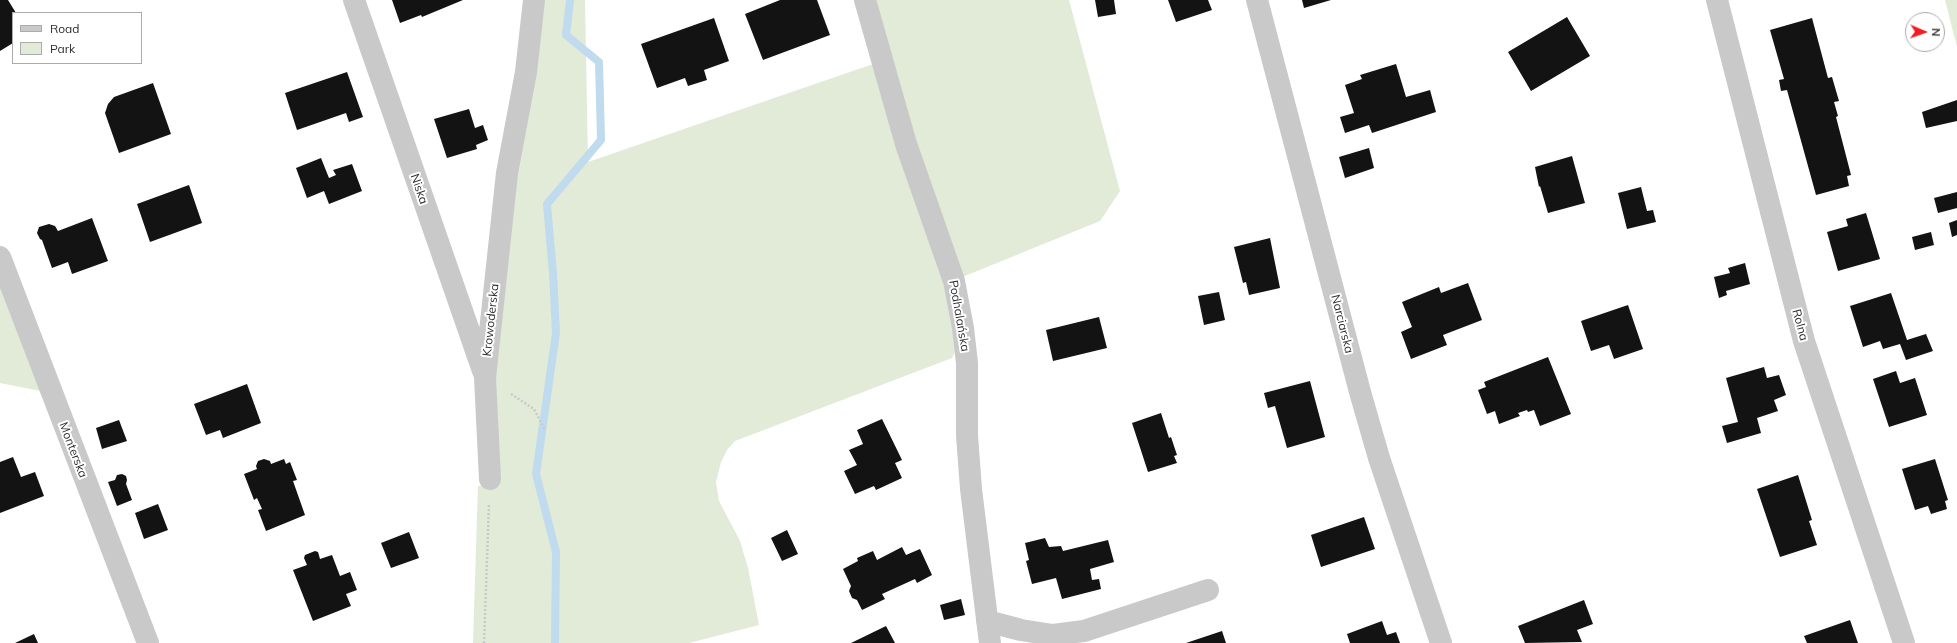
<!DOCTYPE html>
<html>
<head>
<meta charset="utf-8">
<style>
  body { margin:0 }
  #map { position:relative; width:1957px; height:643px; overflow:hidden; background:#fff; font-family:Mulish,sans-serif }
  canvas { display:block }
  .legend { position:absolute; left:12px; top:12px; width:130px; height:52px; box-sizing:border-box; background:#fff; border:1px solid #ababab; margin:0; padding:5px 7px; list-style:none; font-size:12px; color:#2c2c2c }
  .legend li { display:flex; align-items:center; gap:8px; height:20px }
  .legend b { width:20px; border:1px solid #ababab }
  .north { position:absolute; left:1905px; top:12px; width:40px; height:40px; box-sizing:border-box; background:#fff; border:1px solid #ababab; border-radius:50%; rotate:92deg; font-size:11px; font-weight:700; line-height:16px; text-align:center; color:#2c2c2c }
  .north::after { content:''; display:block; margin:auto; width:14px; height:18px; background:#f61b22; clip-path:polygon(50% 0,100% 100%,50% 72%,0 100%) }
</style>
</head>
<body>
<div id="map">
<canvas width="1957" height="643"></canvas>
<ul class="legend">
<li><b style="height:5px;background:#c9c9c9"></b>Road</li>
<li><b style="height:11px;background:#e1ebd7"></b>Park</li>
</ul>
<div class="north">N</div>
</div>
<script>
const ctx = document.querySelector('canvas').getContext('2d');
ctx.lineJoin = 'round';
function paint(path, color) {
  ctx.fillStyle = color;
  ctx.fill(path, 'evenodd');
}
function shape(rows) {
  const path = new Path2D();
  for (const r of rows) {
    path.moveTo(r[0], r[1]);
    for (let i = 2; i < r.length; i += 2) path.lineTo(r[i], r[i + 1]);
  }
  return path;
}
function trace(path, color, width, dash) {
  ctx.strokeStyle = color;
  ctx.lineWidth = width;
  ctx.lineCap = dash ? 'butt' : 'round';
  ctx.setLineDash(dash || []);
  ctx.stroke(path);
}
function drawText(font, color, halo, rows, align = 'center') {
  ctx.font = font + ' Mulish,sans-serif';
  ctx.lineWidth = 4;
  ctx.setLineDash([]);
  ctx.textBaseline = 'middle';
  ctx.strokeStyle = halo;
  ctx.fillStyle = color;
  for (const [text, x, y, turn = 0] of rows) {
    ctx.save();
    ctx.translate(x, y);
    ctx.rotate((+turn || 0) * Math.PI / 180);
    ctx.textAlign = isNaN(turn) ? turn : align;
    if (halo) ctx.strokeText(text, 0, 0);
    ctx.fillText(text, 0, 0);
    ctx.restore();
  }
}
paint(shape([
  [541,0,585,0,588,162,876,63,948,282,958,345,952,358,735,441,727,450,721,462,716,482,719,501,740,541,748,568,759,625,689,643,473,643,478,486,499,484,492,375,499,304],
  [873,0,1069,0,1120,191,1100,221,960,278,914,146],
  [1945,0,1957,0,1957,47],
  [0,279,41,391,0,383]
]), '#e1ebd7');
trace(shape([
  [555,643,556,552,536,474,556,333,553,273,547,204,601,140,599,62,566,35,570,0]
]), '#c1dbee', 8);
paint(shape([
  [0,0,8,0,16,13,13,13,13,43,0,51],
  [392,0,463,0,422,17,421,15,400,23],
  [780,0,817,0,830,35,763,60,745,14],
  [1095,0,1114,0,1116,14,1098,17],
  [1168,0,1208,0,1212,10,1176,22],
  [1302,0,1331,0,1304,8],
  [1567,17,1590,56,1531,91,1508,52],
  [714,18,729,61,704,70,707,80,688,86,685,78,657,88,641,44],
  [1812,18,1828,78,1832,77,1839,101,1834,102,1838,116,1836,117,1851,175,1847,176,1849,186,1816,195,1787,90,1781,91,1779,80,1784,79,1770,30],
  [1396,64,1406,97,1430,90,1436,112,1372,133,1369,125,1345,133,1340,117,1354,113,1345,85,1362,79,1360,75],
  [347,72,363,117,349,122,346,113,297,130,285,93],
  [153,83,171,134,119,153,105,113,108,104,114,97],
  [1957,100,1957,121,1926,128,1922,112],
  [469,109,475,128,483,125,488,140,476,145,477,149,447,158,434,119],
  [1369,148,1374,168,1345,178,1339,157],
  [1572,156,1585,203,1548,213,1540,186,1539,187,1535,167],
  [321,158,329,178,336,175,333,170,352,164,362,191,329,204,324,191,307,198,296,168],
  [189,185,202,223,150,242,137,204],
  [1641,187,1647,211,1653,210,1656,222,1627,229,1618,193],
  [1957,192,1957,208,1938,213,1934,198],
  [1866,213,1880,259,1838,271,1827,232,1848,226,1846,219],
  [92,218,108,261,72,274,68,262,52,268,42,240,40,239,37,233,39,227,49,224,55,226,58,231],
  [1957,220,1957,235,1952,237,1949,223],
  [1931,232,1934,245,1915,250,1912,237],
  [1270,238,1280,288,1249,295,1246,282,1243,283,1234,247],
  [1745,263,1750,284,1726,291,1727,295,1719,298,1714,277,1730,273,1728,268],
  [1468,283,1482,320,1443,335,1447,345,1411,359,1401,332,1412,327,1402,302,1439,287,1441,293],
  [1219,292,1225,320,1204,325,1198,296],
  [1891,293,1907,340,1926,334,1933,351,1906,360,1900,344,1883,349,1880,341,1863,347,1850,306],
  [1628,305,1643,349,1614,359,1609,345,1591,351,1581,321],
  [1099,317,1107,348,1053,361,1046,330],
  [1548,357,1571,414,1540,426,1534,410,1528,412,1527,410,1518,413,1520,416,1499,424,1495,411,1487,414,1478,390,1486,387,1484,382],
  [1764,367,1767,378,1779,375,1786,395,1774,400,1778,411,1757,418,1761,433,1727,443,1722,426,1738,422,1726,378],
  [1896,371,1900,383,1915,378,1927,415,1889,427,1873,379],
  [1310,381,1325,437,1287,448,1275,406,1268,408,1264,393],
  [247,384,261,423,223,438,220,430,206,435,194,404],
  [1161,413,1169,438,1171,437,1177,455,1174,456,1177,463,1148,472,1132,423],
  [882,419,902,460,895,463,902,478,876,490,874,486,855,494,844,471,857,465,849,450,863,444,857,430],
  [119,420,127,441,102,449,96,428],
  [13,457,21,477,35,472,44,496,0,513,0,462],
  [264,459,270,461,271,464,284,459,286,464,290,462,297,480,293,481,305,515,266,531,258,510,262,509,257,498,254,500,244,474,257,469,256,466,258,461],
  [1935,459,1948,500,1945,501,1947,509,1931,514,1928,506,1915,510,1902,469],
  [122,474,126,476,127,480,126,484,132,500,117,506,108,482,115,480,117,475],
  [1798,475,1812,520,1809,521,1817,545,1780,557,1757,489],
  [158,504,168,530,144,539,135,513],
  [1364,517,1375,549,1321,567,1311,535],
  [787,530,798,554,782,561,771,538],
  [409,532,419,558,391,568,381,543],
  [1045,538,1049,547,1061,546,1063,551,1108,540,1114,562,1090,569,1092,580,1099,579,1101,589,1062,599,1056,578,1032,584,1026,561,1029,560,1025,543],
  [902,547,906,555,920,549,932,575,917,583,915,579,882,594,885,599,862,610,857,600,852,598,849,591,851,586,843,569,858,561,857,558,873,551,877,560],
  [315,551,318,552,320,559,332,555,340,576,350,572,357,590,346,594,351,606,313,621,293,570,307,565,304,558,305,555],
  [961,599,965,615,944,620,940,605],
  [1584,600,1593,624,1577,630,1582,642,1525,643,1518,626],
  [1850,620,1858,643,1807,643,1804,636],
  [1382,621,1387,635,1396,632,1400,643,1350,643,1347,634],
  [886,626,895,643,851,643],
  [1222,631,1226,643,1186,643],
  [34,634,38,643,15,643]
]), '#131313');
trace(shape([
  [511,394,534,409,545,430],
  [484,643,489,504]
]), '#c9c9c9', 2.5, [2, 2]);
trace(shape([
  [354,0,483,371],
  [865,0,906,144,954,281,963,328,967,363,967,435,971,489,990,643],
  [1257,0,1360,392,1379,458,1441,643],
  [1717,0,1804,341,1904,643],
  [0,257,148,643],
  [490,479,485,378,507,173,526,72,534,0],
  [987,621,1021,630,1053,635,1084,631,1208,590]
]), '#c9c9c9', 22);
drawText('12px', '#2c2c2c', '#fff', [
  ["Niska",419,189,71],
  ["Podhalańska",959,316,80],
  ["Krowoderska",491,320,-84],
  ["Narciarska",1342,324,76],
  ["Rolna",1800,325,75],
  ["Monterska",73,450,69]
]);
</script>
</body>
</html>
